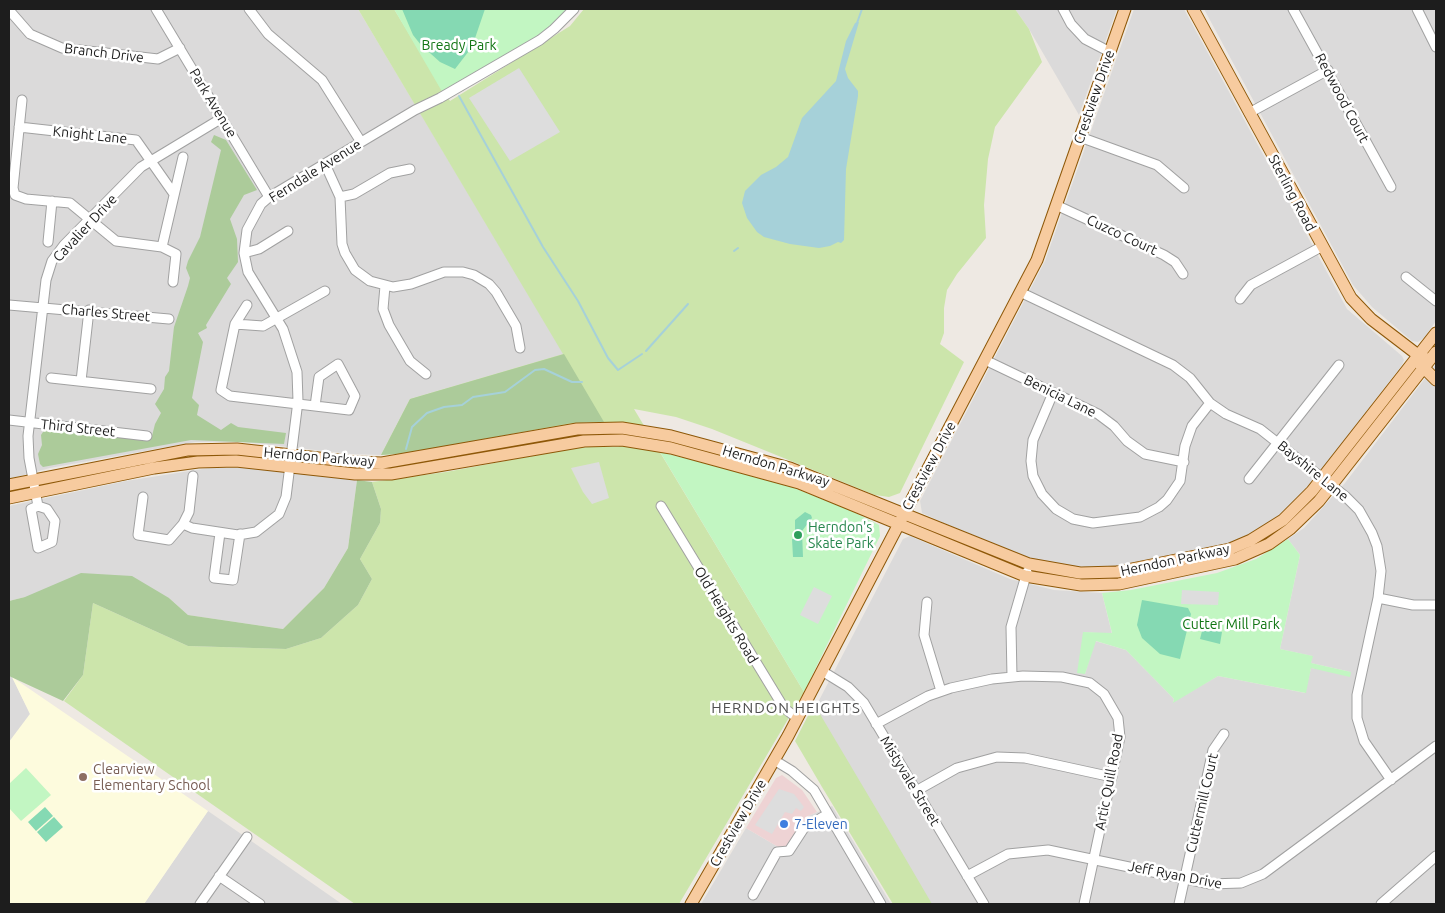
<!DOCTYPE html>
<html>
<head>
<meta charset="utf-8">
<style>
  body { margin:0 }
  #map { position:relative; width:1445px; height:913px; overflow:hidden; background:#eee9e3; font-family:Ubuntu,sans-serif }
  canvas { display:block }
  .frame { position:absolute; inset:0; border:10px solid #1d1d1d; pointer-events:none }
</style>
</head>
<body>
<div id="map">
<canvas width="1445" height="913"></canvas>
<div class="frame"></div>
</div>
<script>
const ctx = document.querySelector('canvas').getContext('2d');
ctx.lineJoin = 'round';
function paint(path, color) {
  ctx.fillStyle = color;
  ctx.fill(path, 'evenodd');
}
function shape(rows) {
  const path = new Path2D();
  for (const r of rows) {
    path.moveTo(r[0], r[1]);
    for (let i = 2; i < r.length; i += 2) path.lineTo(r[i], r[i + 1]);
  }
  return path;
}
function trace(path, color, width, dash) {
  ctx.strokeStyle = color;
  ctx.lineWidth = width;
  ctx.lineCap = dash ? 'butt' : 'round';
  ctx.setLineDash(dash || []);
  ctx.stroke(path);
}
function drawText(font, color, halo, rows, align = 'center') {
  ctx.font = font + ' Ubuntu,sans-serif';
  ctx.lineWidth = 5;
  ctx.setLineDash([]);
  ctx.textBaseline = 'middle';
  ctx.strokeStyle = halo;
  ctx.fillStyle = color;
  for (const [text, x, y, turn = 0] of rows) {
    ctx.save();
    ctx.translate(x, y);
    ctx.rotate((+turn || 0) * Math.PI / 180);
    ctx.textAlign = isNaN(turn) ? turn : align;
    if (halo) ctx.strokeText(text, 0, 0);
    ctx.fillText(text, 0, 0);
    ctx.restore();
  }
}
paint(shape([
  [9,9,358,9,564,354,410,399,381,455,351,454,244,442,195,442,50,468,9,479],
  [1015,9,1117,9,1079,115,1029,29],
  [1134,9,1184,9,1347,309,1402,356,1404,360,1402,365,1302,495,1281,515,1259,530,1229,543,1194,552,1137,564,1095,568,1045,563,1001,549,922,513,920,501,1045,261],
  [1204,9,1436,9,1436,321,1424,338,1418,342,1412,341,1372,307,1353,285],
  [1436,364,1436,904,929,904,814,710,903,539,910,536,1010,579,1054,590,1102,593,1112,634,1083,632,1085,674,1095,641,1126,650,1174,699,1173,702,1218,676,1305,693,1311,668,1351,672,1311,663,1312,656,1280,649,1300,555,1288,539,1304,528,1345,483],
  [209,468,245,468,357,480,348,548,324,588,283,629,188,615,169,598,25,597,9,601,9,506,126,481],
  [9,676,12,677,30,714,9,742],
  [832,806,891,904,701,904,746,828,780,848,808,816],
  [208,811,342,904,144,904]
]), '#dbdada');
paint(shape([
  [782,775,802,790,817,812,808,816,786,847,780,848,746,828,776,778]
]), '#eed3d4');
paint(shape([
  [12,677,208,811,144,904,9,904,9,742,30,714]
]), '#fdfbdd');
paint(shape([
  [358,9,394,9,450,101,570,26,584,9,1015,9,1029,29,1042,62,995,127,988,159,984,205,986,238,957,274,947,290,944,308,944,333,940,344,964,362,900,493,889,497,875,495,712,429,676,417,634,409,804,692,679,904,355,904,64,701,83,675,93,603,188,646,286,649,321,638,358,605,372,579,360,559,380,523,381,509,372,482,446,472,569,449,598,446,619,447,604,423,586,422,455,443,409,453,381,455,410,399,563,354],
  [814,704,887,827,932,904,893,904,822,787,795,741]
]), '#cce5ab');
paint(shape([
  [214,135,226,140,257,190,244,195,230,219,237,239,238,262,227,278,231,284,206,325,207,328,198,333,203,342,192,398,199,405,197,415,221,430,231,423,238,427,286,433,284,444,191,440,43,467,40,464,38,454,42,445,41,435,45,429,151,440,155,424,161,413,155,404,164,389,165,377,169,371,174,327,188,286,190,278,186,268,188,261,200,237,221,150,211,142],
  [564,354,604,422,571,423,409,453,381,455,410,399],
  [357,480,372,482,381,509,380,523,360,559,372,579,358,605,321,638,286,649,188,646,93,603,83,675,63,701,9,676,9,601,25,597,81,573,132,576,169,598,188,615,283,629,324,588,348,548]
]), '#accb9a');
paint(shape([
  [394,9,572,9,563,20,444,95],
  [660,452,776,481,850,510,879,525,880,536,804,692],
  [1288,539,1300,555,1280,649,1313,656,1311,663,1351,672,1350,677,1311,668,1306,693,1218,676,1173,703,1174,699,1126,650,1096,641,1085,674,1077,673,1083,632,1112,633,1102,593,1131,590,1217,573,1256,559],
  [26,768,51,795,21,821,9,808,9,784]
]), '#c2f6c2');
paint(shape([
  [402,9,485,9,472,47,455,69,440,62,421,45,413,35],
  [805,512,811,515,812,518,802,531,803,557,793,557,792,539,795,539,795,520],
  [1142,600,1188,608,1191,614,1180,659,1160,654,1142,638,1137,625],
  [1203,627,1222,632,1220,644,1200,639],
  [45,807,53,816,36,831,28,822],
  [54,817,63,827,46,842,37,832]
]), '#85d9b3');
paint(shape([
  [519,68,560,132,510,161,469,98],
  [599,462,609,498,592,504,583,492,571,468],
  [814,587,832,596,818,624,800,615],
  [1182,590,1219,592,1218,605,1181,604],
  [779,789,794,794,804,807,801,811,796,808,792,814,785,812,772,834,755,825]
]), '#ddd');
paint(shape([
  [859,22,845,69,848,78,858,91,858,96,846,169,844,240,841,243,838,242,830,246,819,248,790,244,764,237,757,232,747,218,742,203,745,191,761,175,776,167,788,157,802,118,836,81,846,41,855,23]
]), '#a6d1d9');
trace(shape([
  [857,23,862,9],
  [459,96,543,247,578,301,608,358,618,370,642,354],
  [734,251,738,248],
  [646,351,688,304],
  [406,449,412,427,427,413,444,407,462,405,473,397,505,392,535,370,544,369,572,382,582,382]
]), '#a6d1d9', 2);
const minor = shape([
  [156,9,269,197],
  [249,9,268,34,322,80,361,142],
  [1063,9,1071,24,1085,39,1110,52],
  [1293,9,1391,187],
  [1417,9,1436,47],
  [9,10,30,34,62,48,158,59,180,48],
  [22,100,13,188,15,195,26,199,70,203,116,241,162,247,183,157],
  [1249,113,1328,70],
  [19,127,136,140,174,194],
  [1080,137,1157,165,1184,188],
  [325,164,340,197,342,244,345,253,355,270,370,281,393,287,411,284,444,272,463,272,474,275,489,284,496,292,516,326,520,348],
  [340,197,354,194,390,173,410,169],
  [1056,205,1164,255,1175,262,1183,274],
  [48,242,52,201],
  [162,247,176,254,173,282],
  [244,253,259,249,288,231],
  [1406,277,1436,301],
  [385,286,383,309,389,325,410,361,426,374],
  [1020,292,1173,365,1190,378,1210,403,1226,414,1260,429,1345,496,1359,510,1372,533,1377,546,1381,571,1378,598,1357,695,1357,718,1364,741,1391,780],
  [1240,299,1251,285,1321,247],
  [9,305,169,319],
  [247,305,235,324,221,390,230,396,349,410,355,396,338,364,319,377,315,406],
  [235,324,263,326,325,291],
  [985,360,1098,414,1114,426,1127,441,1145,454,1184,462],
  [51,378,151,389],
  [81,381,89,310],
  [1053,393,1033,440,1031,461,1033,476,1042,494,1056,509,1073,519,1093,523,1140,517,1159,507,1167,500,1180,481,1185,446,1192,426,1210,403],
  [9,420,147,436],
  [193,476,189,512,183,524,192,528,238,535,256,532,279,514,286,497,298,401,297,372,283,329,248,272,244,253,247,230,261,204,269,197,415,110,440,98,540,40,554,29,574,9],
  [1249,479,1339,365],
  [143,497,138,535,169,540,183,524],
  [38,506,47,509,55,521,52,542,38,548,31,509,38,506,29,458,28,436,46,280,52,261,64,245,141,167,222,118],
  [661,506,784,708,797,718],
  [220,533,214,578,233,580,240,534],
  [1378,598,1413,605,1436,605],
  [927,602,924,635,941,691],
  [822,671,848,687,864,703,984,904],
  [1012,677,1011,627,1027,572],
  [876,724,928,696,951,688,992,679,1023,676,1062,677,1090,683,1104,694,1118,718,1120,737,1084,904],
  [774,760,792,771,814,790,881,904],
  [916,791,957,768,997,757,1025,758,1112,777],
  [219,876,260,904],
  [967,876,1008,854,1048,850,1210,884,1241,883,1263,874,1436,746],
  [753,895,777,852,789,851,804,828,828,814],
  [200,904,247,837],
  [1179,904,1213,750,1224,734],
  [1381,904,1436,856]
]);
const major = shape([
  [1193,9,1351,298,1371,319,1418,355,1425,358],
  [1420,364,1436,380],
  [9,485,187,450,237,449,355,462,382,463,577,429,622,428,671,436,790,468,1029,564,1080,573,1117,572,1230,549,1251,540,1283,520,1312,491,1436,333],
  [9,498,154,468,198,462,236,461,355,474,391,474,584,441,622,440,671,448,799,483,1025,576,1081,585,1119,584,1235,559,1269,544,1290,529,1319,501,1436,352],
  [691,904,788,736,1037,260,1125,9]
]);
trace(minor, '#a1a1a1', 11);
trace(major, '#8e5808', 13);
trace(minor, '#fff', 9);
trace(major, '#f7cb9f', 11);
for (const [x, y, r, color] of [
  [798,535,5,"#2e9e5b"],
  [83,777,5,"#8d6e63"],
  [784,824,5,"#3f7fe0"]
]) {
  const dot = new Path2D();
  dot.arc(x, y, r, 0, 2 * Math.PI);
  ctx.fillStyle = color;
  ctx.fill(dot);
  trace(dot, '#fff', 2);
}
drawText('14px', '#117513', '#fff', [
  ["Bready Park",459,45],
  ["Cutter Mill Park",1231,624]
]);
drawText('14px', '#1d1d1d', '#fff', [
  ["Branch Drive",104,53,7],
  ["Crestview Drive",1094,97,-71],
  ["Redwood Court",1342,98,62],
  ["Park Avenue",213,103,59],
  ["Knight Lane",90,135,6],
  ["Ferndale Avenue",315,171,-32],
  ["Sterling Road",1292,193,62],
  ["Cavalier Drive",85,228,-47],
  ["Cuzco Court",1122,235,25],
  ["Charles Street",106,313,5],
  ["Benicia Lane",1060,396,26],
  ["Third Street",78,428,6],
  ["Herndon Parkway",319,457,5],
  ["Herndon Parkway",776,466,17],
  ["Crestview Drive",929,466,-62],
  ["Bayshire Lane",1313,471,39],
  ["Herndon Parkway",1175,560,-12],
  ["Old Heights Road",726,615,59],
  ["Mistyvale Street",910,781,59],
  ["Artic Quill Road",1109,782,-79],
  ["Cuttermill Court",1202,803,-77],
  ["Crestview Drive",738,823,-60],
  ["Jeff Ryan Drive",1175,875,11]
]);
drawText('14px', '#27864d', '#fff', [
  ["Herndon's",808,527],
  ["Skate Park",808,543]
], 'left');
drawText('14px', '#785e54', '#fff', [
  ["Clearview",93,769],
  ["Elementary School",93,785]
], 'left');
drawText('14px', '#366cbe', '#fff', [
  ["7-Eleven",794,824]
], 'left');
ctx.letterSpacing = '1px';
drawText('15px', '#505050', '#fff', [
  ["HERNDON HEIGHTS",786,708]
]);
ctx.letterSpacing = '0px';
</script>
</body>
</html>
